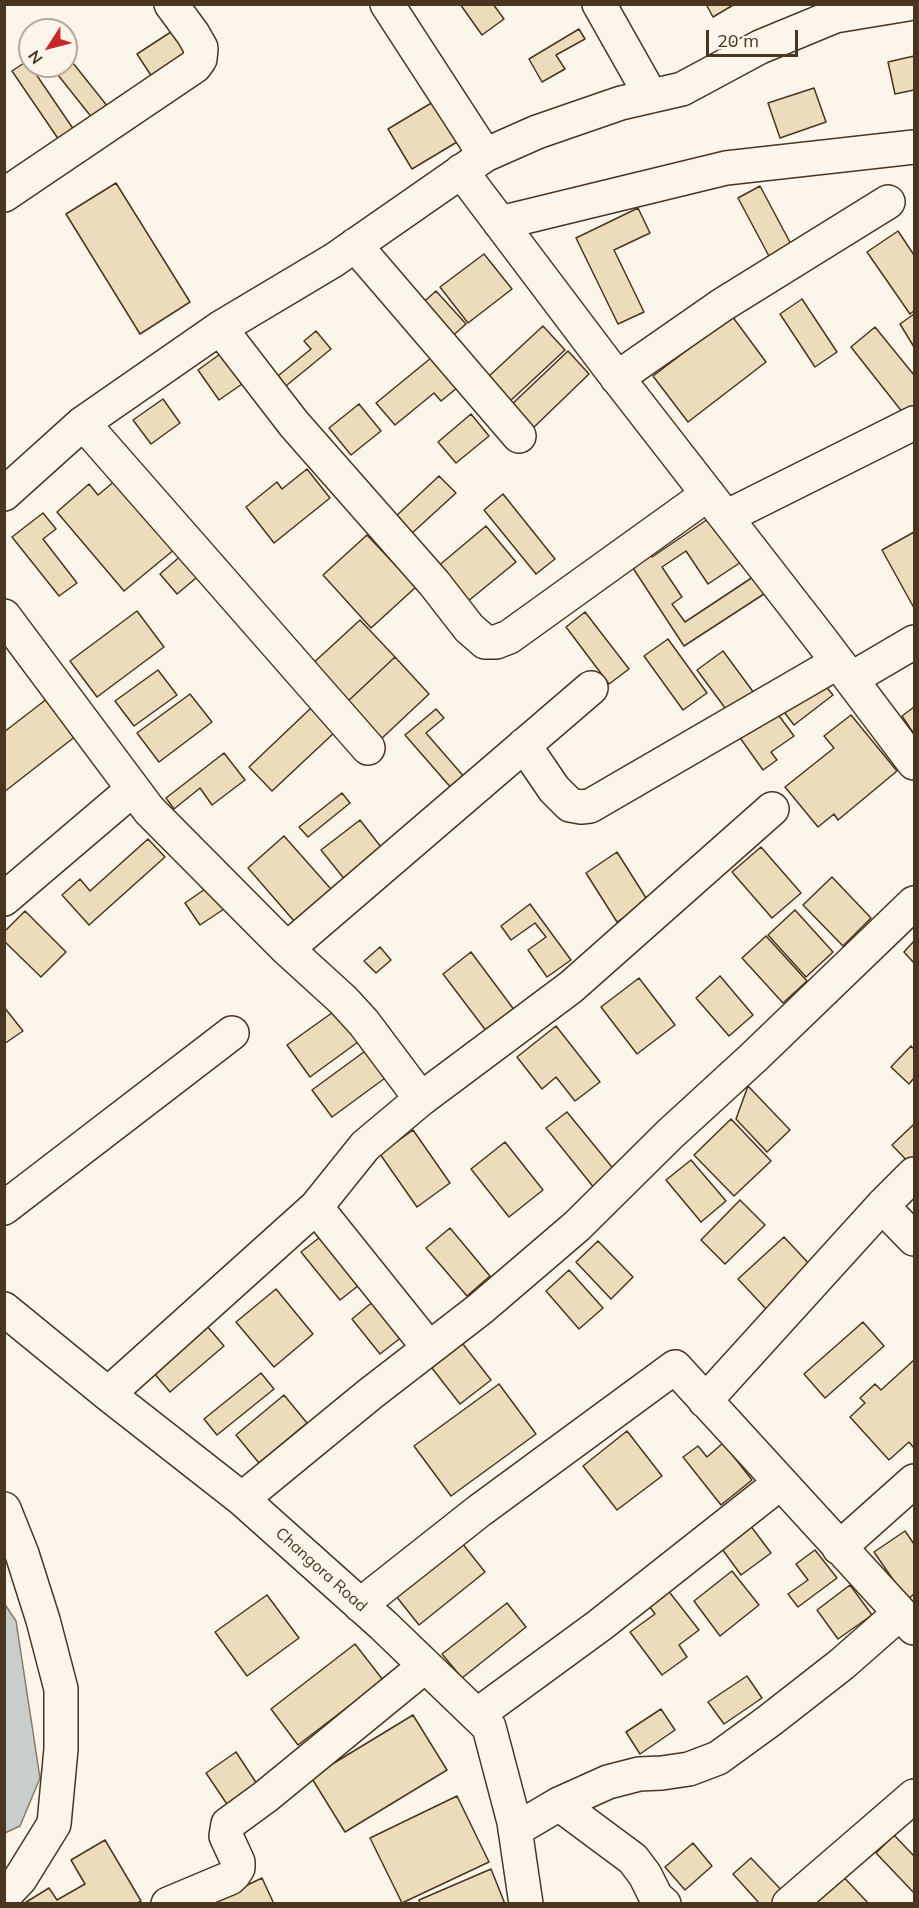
<!DOCTYPE html>
<html>
<head>
<meta charset="utf-8">
<style>
  body { margin:0 }
  #map { position:relative; width:919px; height:1908px; overflow:hidden; background:#fbf6e9; font-family:Mulish,sans-serif }
  canvas { display:block }
  .frame { position:absolute; inset:0; border:6px solid #4a3520; pointer-events:none }
  .north { position:absolute; left:18px; top:18px; width:60px; height:60px; box-sizing:border-box; background:#fbf6e9; border:2px solid #b4a999; border-radius:50%; rotate:234deg; font-size:16px; font-weight:700; line-height:24px; text-align:center; color:#4a3520 }
  .north::after { content:''; display:block; margin:auto; width:21px; height:27px; background:#c62828; clip-path:polygon(50% 0,100% 100%,50% 72%,0 100%) }
  .scale { position:absolute; left:706px; top:30px; width:92px; height:27px; box-sizing:border-box; border:3px solid #4a3520; border-top:0; padding-left:8px; font-size:18px; line-height:21px; white-space:nowrap; color:#4a3520; -webkit-text-stroke:4px #fbf6e9; paint-order:stroke }
</style>
</head>
<body>
<div id="map">
<canvas width="919" height="1908"></canvas>
<div class="frame"></div>
<div class="north">N</div>
<div class="scale">20 m</div>
</div>
<script>
const ctx = document.querySelector('canvas').getContext('2d');
ctx.lineJoin = 'round';
function paint(path, color) {
  ctx.fillStyle = color;
  ctx.fill(path, 'evenodd');
}
function shape(rows) {
  const path = new Path2D();
  for (const r of rows) {
    path.moveTo(r[0], r[1]);
    for (let i = 2; i < r.length; i += 2) path.lineTo(r[i], r[i + 1]);
  }
  return path;
}
function trace(path, color, width, dash) {
  ctx.strokeStyle = color;
  ctx.lineWidth = width;
  ctx.lineCap = dash ? 'butt' : 'round';
  ctx.setLineDash(dash || []);
  ctx.stroke(path);
}
function drawText(font, color, halo, rows, align = 'center') {
  ctx.font = font + ' Mulish,sans-serif';
  ctx.lineWidth = 4.5;
  ctx.setLineDash([]);
  ctx.textBaseline = 'middle';
  ctx.strokeStyle = halo;
  ctx.fillStyle = color;
  for (const [text, x, y, turn = 0] of rows) {
    ctx.save();
    ctx.translate(x, y);
    ctx.rotate((+turn || 0) * Math.PI / 180);
    ctx.textAlign = isNaN(turn) ? turn : align;
    if (halo) ctx.strokeText(text, 0, 0);
    ctx.fillText(text, 0, 0);
    ctx.restore();
  }
}
const water = shape([
  [4,1603,16,1621,40,1778,20,1826,5,1833,4,1603]
]);
paint(water, '#c9cecd');
trace(water, '#887966', 1.5);
const building = shape([
  [460,4,493,4,504,19,482,35,460,4],
  [706,4,735,4,713,17,706,4],
  [177,28,194,54,154,80,137,54,177,28],
  [579,29,585,39,556,55,565,69,542,82,529,59,579,29],
  [914,56,914,90,895,94,888,62,914,56],
  [69,58,108,107,93,119,54,70,58,66,66,66,66,60,69,58],
  [27,61,74,130,59,140,12,71,27,61],
  [814,88,826,122,780,138,768,103,814,88],
  [438,99,462,139,412,169,388,129,438,99],
  [116,183,190,302,140,334,66,214,116,183],
  [760,186,792,246,770,258,738,198,760,186],
  [638,208,650,233,614,250,644,312,618,324,576,238,638,208],
  [898,231,914,255,914,311,910,314,867,252,898,231],
  [484,254,512,289,468,323,440,287,484,254],
  [436,291,466,324,448,340,418,307,436,291],
  [802,299,837,352,815,367,780,314,802,299],
  [914,314,914,347,900,324,914,314],
  [732,316,766,362,688,422,653,376,732,316],
  [543,326,565,350,509,402,487,378,543,326],
  [875,327,914,375,914,412,907,418,851,347,875,327],
  [316,331,331,349,281,390,273,380,311,349,304,341,316,331],
  [568,351,589,374,530,431,508,408,568,351],
  [223,352,245,382,219,400,198,370,223,352],
  [431,358,457,388,441,401,434,393,395,425,376,403,431,358],
  [163,399,180,423,151,444,133,420,163,399],
  [359,404,381,431,351,455,329,428,359,404],
  [471,414,489,436,456,463,438,442,471,414],
  [307,469,330,498,274,543,246,507,277,482,282,489,307,469],
  [122,475,181,544,124,591,57,512,89,484,98,495,122,475],
  [439,476,456,493,410,535,394,518,439,476],
  [503,494,555,559,536,574,484,510,503,494],
  [43,513,56,529,43,539,77,583,59,596,12,537,43,513],
  [711,517,741,562,708,584,686,551,662,567,682,597,672,604,685,622,756,575,767,592,684,646,631,565,650,552,652,557,711,517],
  [486,526,516,562,467,602,437,567,486,526],
  [914,532,914,608,882,550,914,532],
  [367,535,416,587,371,628,323,575,367,535],
  [191,547,208,568,177,594,160,574,191,547],
  [137,611,164,647,97,697,70,661,137,611],
  [585,612,629,669,609,684,566,627,585,612],
  [360,620,395,657,345,704,310,666,360,620],
  [668,639,707,693,683,710,644,656,668,639],
  [723,651,757,697,731,716,697,670,723,651],
  [395,657,429,694,379,741,345,704,395,657],
  [158,670,177,695,134,726,115,701,158,670],
  [823,683,833,695,794,725,784,712,823,683],
  [190,694,212,722,159,762,137,733,190,694],
  [52,695,81,732,4,792,4,732,52,695],
  [312,707,335,732,272,791,249,767,312,707],
  [914,707,914,734,902,716,914,707],
  [436,709,444,718,426,733,466,779,453,790,405,735,436,709],
  [774,709,794,736,771,752,777,760,763,770,738,735,774,709],
  [851,715,897,771,838,820,834,814,818,827,785,787,834,748,824,736,851,715],
  [224,753,245,780,212,805,200,788,174,809,166,798,224,753],
  [342,793,350,803,308,837,299,827,342,793],
  [360,820,388,856,350,886,321,850,360,820],
  [284,836,338,897,301,929,248,868,284,836],
  [148,839,165,857,89,925,62,895,80,879,90,891,148,839],
  [761,847,801,893,772,918,732,872,761,847],
  [617,852,648,901,617,922,586,873,617,852],
  [832,877,871,918,843,946,803,905,832,877],
  [208,887,224,909,200,925,185,903,208,887],
  [530,904,571,960,547,977,528,950,546,937,535,923,511,940,501,926,530,904],
  [795,910,833,952,806,977,768,935,795,910],
  [25,911,66,952,41,977,4,941,4,932,25,911],
  [766,936,807,981,783,1003,742,958,766,936],
  [914,941,914,963,904,952,914,941],
  [380,947,391,960,376,973,364,961,380,947],
  [471,952,515,1011,487,1032,443,974,471,952],
  [720,976,753,1015,729,1036,696,998,720,976],
  [639,978,675,1025,637,1054,601,1007,639,978],
  [4,1007,23,1031,4,1044,4,1007],
  [336,1010,358,1042,310,1077,287,1045,336,1010],
  [556,1026,600,1082,575,1101,556,1077,542,1089,517,1057,556,1026],
  [372,1046,392,1073,332,1117,312,1090,372,1046],
  [911,1046,914,1049,914,1078,909,1084,891,1067,911,1046],
  [748,1086,790,1130,767,1152,736,1119,748,1086],
  [567,1112,616,1172,595,1189,546,1128,567,1112],
  [731,1119,771,1161,734,1196,694,1155,731,1119],
  [913,1125,914,1127,914,1165,913,1167,892,1145,913,1125],
  [413,1130,450,1183,417,1207,380,1154,413,1130],
  [505,1142,543,1190,509,1217,471,1169,505,1142],
  [691,1160,726,1201,701,1222,666,1180,691,1160],
  [740,1200,765,1225,725,1264,701,1240,740,1200],
  [450,1228,490,1276,467,1296,426,1248,450,1228],
  [324,1234,363,1282,340,1300,301,1252,324,1234],
  [784,1237,814,1269,768,1311,738,1279,784,1237],
  [598,1241,633,1277,611,1299,576,1262,598,1241],
  [569,1270,603,1308,579,1329,546,1291,569,1270],
  [276,1289,313,1334,274,1367,236,1322,276,1289],
  [375,1300,403,1336,380,1354,352,1319,375,1300],
  [201,1319,224,1346,170,1392,147,1365,201,1319],
  [863,1322,884,1346,825,1398,804,1374,863,1322],
  [459,1339,491,1380,460,1404,428,1363,459,1339],
  [914,1360,914,1448,909,1442,889,1460,850,1417,865,1403,860,1398,875,1384,881,1390,914,1360],
  [261,1373,274,1389,217,1435,204,1419,261,1373],
  [499,1384,536,1434,451,1496,414,1446,499,1384],
  [284,1395,307,1423,259,1463,236,1435,284,1395],
  [627,1431,662,1476,617,1510,583,1466,627,1431],
  [723,1443,752,1480,721,1505,683,1457,698,1446,707,1457,723,1443],
  [744,1517,771,1553,741,1575,714,1538,744,1517],
  [905,1531,914,1544,914,1594,907,1600,874,1552,905,1531],
  [458,1538,485,1572,419,1625,392,1591,458,1538],
  [815,1550,837,1578,798,1607,788,1594,808,1580,796,1564,815,1550],
  [732,1571,759,1605,720,1636,694,1601,732,1571],
  [663,1584,699,1630,679,1645,687,1657,662,1675,630,1632,655,1614,644,1599,663,1584],
  [850,1585,872,1615,838,1639,817,1610,850,1585],
  [267,1595,299,1638,247,1676,215,1632,267,1595],
  [507,1603,526,1627,462,1678,442,1654,507,1603],
  [355,1644,383,1680,298,1745,271,1709,355,1644],
  [747,1676,762,1698,724,1724,708,1702,747,1676],
  [661,1709,675,1730,640,1754,626,1732,661,1709],
  [413,1715,447,1770,345,1832,311,1777,413,1715],
  [236,1752,259,1787,229,1807,206,1773,236,1752],
  [457,1796,489,1862,402,1903,370,1838,457,1796],
  [894,1835,914,1856,914,1893,876,1853,894,1835],
  [105,1840,141,1901,136,1904,23,1904,49,1888,57,1900,85,1884,71,1860,105,1840],
  [693,1843,712,1866,685,1890,665,1867,693,1843],
  [751,1858,788,1897,781,1904,760,1904,733,1874,751,1858],
  [491,1869,505,1904,420,1904,419,1900,491,1869],
  [837,1870,869,1904,811,1904,837,1870],
  [262,1878,274,1904,218,1904,216,1900,262,1878]
]);
paint(building, '#ecdcbc');
trace(building, '#4a3520', 1.5);
const minor = shape([
  [599,4,651,96],
  [485,155,537,132,621,103,682,89,760,47,835,16,908,4],
  [461,171,609,367,822,641,914,763],
  [4,195,195,66,200,59,201,48,193,34,171,4],
  [500,223,726,168,914,147],
  [355,245,519,436],
  [220,328,294,424,434,583,469,628,485,642,496,642,509,637,708,494],
  [617,378,722,305,888,202],
  [83,423,368,748],
  [4,494,83,423,220,328,334,260,485,155,387,4],
  [726,517,914,423],
  [4,616,149,810,287,949,343,1000,364,1023,421,1099],
  [851,679,914,642],
  [524,745,554,789,570,805,581,807,590,806,838,662],
  [4,899,132,790],
  [287,949,591,688],
  [882,1206,914,1239],
  [316,1207,429,1348],
  [4,1208,232,1033],
  [4,1309,108,1394,242,1499,383,1625,489,1727,514,1822,526,1904],
  [108,1394,316,1207,365,1146,421,1099,571,987,772,809],
  [705,1401,882,1206,914,1174],
  [242,1499,370,1394,480,1309,577,1226,670,1134,754,1057,914,903],
  [4,1509,22,1554,43,1620,61,1689,61,1749,54,1824,20,1879,4,1896],
  [839,1548,914,1481],
  [360,1605,479,1511,675,1367,914,1628],
  [477,1715,600,1625,780,1483],
  [559,1804,633,1859,645,1875,656,1897,664,1904],
  [515,1830,559,1804,608,1782,639,1774,662,1773,689,1769,718,1758,769,1721,842,1664,900,1613],
  [168,1904,230,1878,234,1874,238,1868,238,1862,226,1836,228,1824,265,1797,425,1666],
  [789,1904,914,1796]
]);
trace(minor, '#4a3520', 36);
trace(minor, '#fbf6e9', 33);
drawText('16px', '#4a3520', '#fbf6e9', [
  ["Changora Road",321,1570,42]
]);
</script>
</body>
</html>
